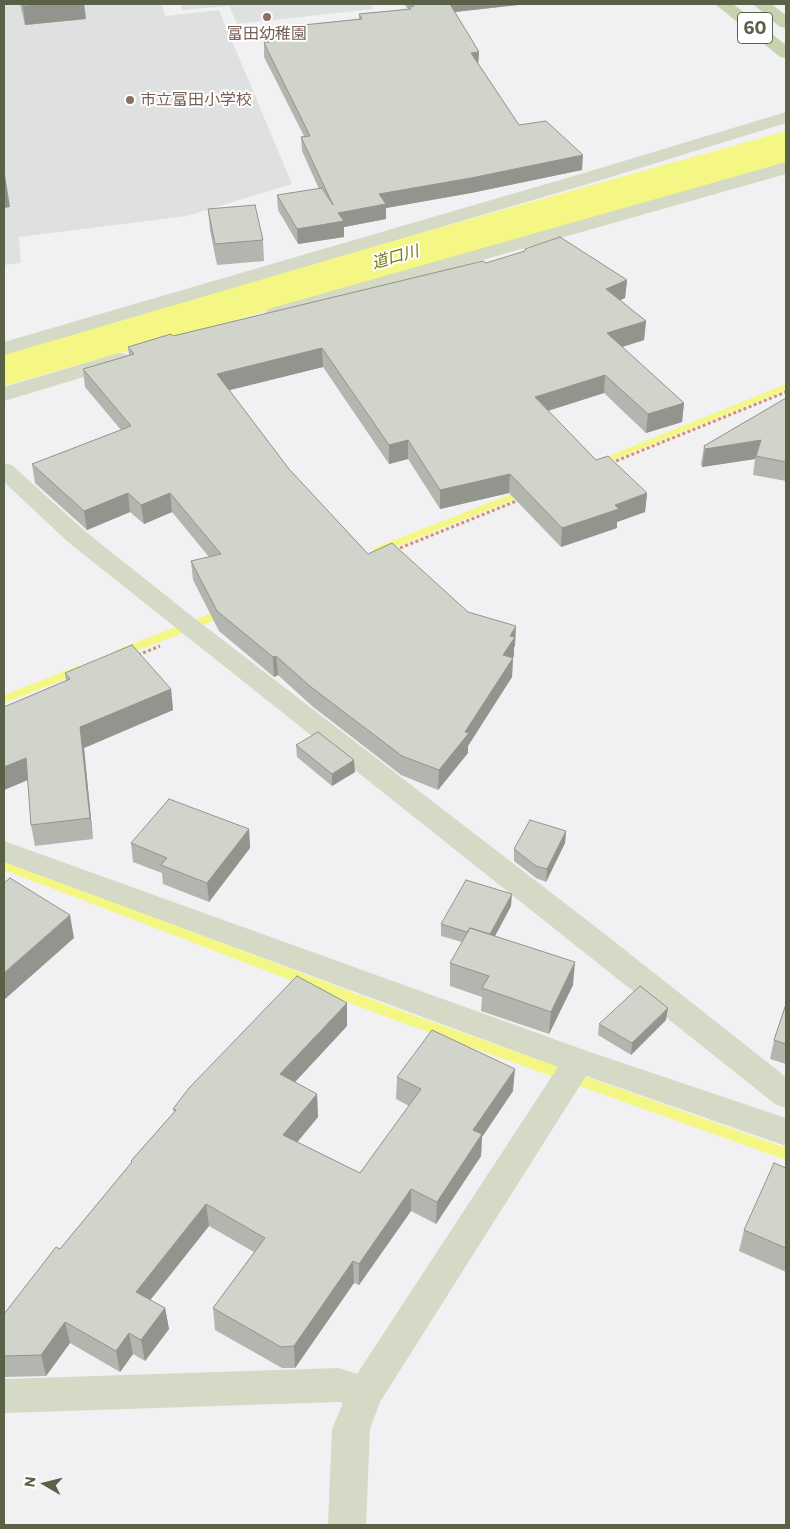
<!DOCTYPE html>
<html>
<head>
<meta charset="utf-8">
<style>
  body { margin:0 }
  #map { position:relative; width:790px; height:1529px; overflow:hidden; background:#f1f1f4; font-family:Commissioner,sans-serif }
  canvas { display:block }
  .frame { position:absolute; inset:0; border:5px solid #596146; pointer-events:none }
  .north { position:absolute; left:20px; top:1459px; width:50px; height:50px; -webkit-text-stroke:4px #fff; paint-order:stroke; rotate:278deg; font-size:14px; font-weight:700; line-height:20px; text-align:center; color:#596146 }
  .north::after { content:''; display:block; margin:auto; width:18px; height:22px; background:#596146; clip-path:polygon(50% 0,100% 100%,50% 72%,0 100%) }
</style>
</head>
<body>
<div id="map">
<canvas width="790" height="1529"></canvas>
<div class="frame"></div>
<div class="north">N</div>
</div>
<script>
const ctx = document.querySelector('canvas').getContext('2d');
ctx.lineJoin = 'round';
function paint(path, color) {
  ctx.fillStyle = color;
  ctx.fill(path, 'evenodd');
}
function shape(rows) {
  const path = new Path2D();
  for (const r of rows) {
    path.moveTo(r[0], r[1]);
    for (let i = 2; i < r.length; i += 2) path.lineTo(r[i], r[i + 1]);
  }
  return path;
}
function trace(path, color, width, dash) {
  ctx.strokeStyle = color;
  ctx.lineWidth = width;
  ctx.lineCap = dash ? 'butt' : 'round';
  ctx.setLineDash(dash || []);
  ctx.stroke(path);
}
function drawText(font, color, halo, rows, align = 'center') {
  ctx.font = font + ' Commissioner,"Noto Sans JP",sans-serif';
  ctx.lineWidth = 4;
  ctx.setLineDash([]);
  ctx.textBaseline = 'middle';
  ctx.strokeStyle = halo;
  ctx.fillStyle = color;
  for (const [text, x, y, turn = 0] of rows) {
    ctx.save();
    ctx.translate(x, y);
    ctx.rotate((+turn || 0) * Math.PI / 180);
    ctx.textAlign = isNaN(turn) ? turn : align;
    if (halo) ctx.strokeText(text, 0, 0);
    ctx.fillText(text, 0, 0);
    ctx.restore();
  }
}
paint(shape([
  [4,4,161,4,166,16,219,10,292,184,187,216,19,237,21,263,4,265],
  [180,4,370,4,373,9,237,24,229,6,182,10]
]), '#dfe1e1');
paint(shape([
  [786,384,786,390,598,466,594,467,589,464,786,384],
  [529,487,534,490,533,492,382,552,378,553,372,550,374,548,529,487],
  [227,607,233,611,231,614,124,656,120,657,114,653,116,650,227,607],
  [80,665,86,669,84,672,4,703,4,695,80,665],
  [4,860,399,1010,786,1148,786,1160,389,1018,4,870,4,860]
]), '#f4f784');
paint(shape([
  [786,131,786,163,4,386,4,349,786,131]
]), '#f4f784');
trace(shape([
  [611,463,786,392],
  [395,550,519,500],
  [138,655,160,646]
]), '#d8916f', 3, [3, 2.5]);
paint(shape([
  [786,112,786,123,598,181,4,355,4,342,584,173,786,112],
  [786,162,786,174,282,317,275,319,268,317,265,313,268,309,786,162],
  [119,353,127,354,130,359,127,364,4,401,4,387,119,353],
  [4,463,12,465,86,532,193,617,601,931,786,1077,786,1108,775,1104,68,542,4,482,4,463],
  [4,841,590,1052,786,1118,786,1146,586,1076,380,1402,370,1429,366,1525,328,1525,332,1429,343,1403,339,1402,4,1413,4,1379,339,1368,357,1374,558,1067,4,862,4,841]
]), '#d4dac6');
paint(shape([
  [715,4,733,4,786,45,786,58,780,57,715,4],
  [753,4,771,4,786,15,786,28,780,27,753,4]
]), '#c7d3ae');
paint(shape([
  [20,4,84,4,86,19,25,25],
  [404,4,527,4,454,12,479,52,478,63,519,125,582,170,471,193,386,208,386,219,344,227,344,237,298,244,278,210,277,195,319,189,302,151,301,137,304,136,264,57,264,29,359,19,359,14,408,9],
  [208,209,263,240,264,261,217,265,210,230],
  [486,263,627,280,625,298,620,300,646,321,644,340,622,347,684,403,682,422,646,433,604,393,548,411,596,460,647,493,645,512,617,522,617,528,561,547,509,493,440,509,408,459,389,464,323,367,229,390,289,469,368,554,468,612,515,646,514,647,513,658,512,677,468,746,468,753,438,790,401,775,312,706,278,675,274,677,219,631,193,580,191,561,209,557,172,512,144,524,130,512,87,530,35,483,32,464,121,430,85,387,83,369,129,355,128,347],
  [786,398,786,481,753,475,755,459,702,467,701,464,704,446],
  [65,673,171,689,173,710,84,748,93,839,35,846,31,825,28,780,4,790,4,707,66,681],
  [296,745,355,772,332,786,297,757],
  [249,829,250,848,209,902,163,884,162,873,133,862,131,843],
  [566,831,565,843,546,882,536,878,514,861,514,849],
  [511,906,495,936,573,985,549,1034,481,1011,482,997,450,986,450,963,462,942,441,936,441,924],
  [786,1004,786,1064,770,1059,774,1040],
  [666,1020,631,1055,598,1035,599,1024],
  [347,1026,295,1082,317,1094,318,1117,297,1142,360,1173,409,1106,396,1099,397,1077,513,1091,482,1137,481,1156,436,1224,411,1211,359,1285,354,1283,295,1368,282,1368,215,1330,213,1308,254,1252,209,1226,150,1300,165,1308,169,1329,145,1361,133,1354,120,1372,70,1343,46,1376,4,1377,4,1314,60,1249,131,1163,131,1161,174,1112,173,1109],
  [786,1168,786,1272,739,1251,744,1230]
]), '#b3b6ae');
paint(shape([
  [50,4,84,4,86,19,25,25,23,6],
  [446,4,527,4,446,13],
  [479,52,478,66,471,53],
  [583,155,582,170,471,193,386,208,386,219,344,227,344,237,298,244,297,229,338,213,379,194],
  [4,175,5,175,10,207,4,208],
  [627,280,625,298,604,307,606,289],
  [646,321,644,340,606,352,607,333],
  [322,348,323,367,218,393,217,374],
  [605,375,604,393,534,415,535,397],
  [684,403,682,422,646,433,648,414],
  [408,440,408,459,389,464,389,445],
  [761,440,755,459,702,467,705,449],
  [510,474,509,493,440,509,440,490],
  [128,493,130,512,87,530,84,511],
  [170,493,172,512,144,524,141,505],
  [647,493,645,512,617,522,617,528,561,547,562,528,615,505],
  [516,626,515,646,514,647,514,656,502,674,503,655,510,636],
  [276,656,278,675,274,677,273,657],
  [513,658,512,677,468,746,468,753,438,790,439,770,465,732],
  [171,689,173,710,84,748,93,839,90,818,80,727],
  [26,758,30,779,4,790,4,767],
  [354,760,355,772,332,786,332,774],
  [249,829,250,848,209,902,207,883],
  [566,831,565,843,546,882,547,869],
  [512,894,511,906,487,951,488,939],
  [70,915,74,938,4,1000,4,973],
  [575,962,573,985,549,1034,551,1012],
  [347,1003,347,1026,282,1096,280,1074],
  [668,1008,666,1020,631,1055,632,1043],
  [515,1069,513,1091,482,1137,481,1156,436,1224,437,1202,473,1130],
  [317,1094,318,1117,285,1157,283,1135],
  [411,1189,411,1211,359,1285,359,1264],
  [206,1204,209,1226,140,1313,136,1292],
  [353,1261,354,1283,295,1368,294,1346],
  [165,1308,169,1329,145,1361,141,1340],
  [65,1322,70,1343,46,1376,41,1355],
  [129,1333,133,1354,120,1372,116,1351]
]), '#92948d');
const building = shape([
  [22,4,50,4,23,6,22,4],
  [412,4,450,4,479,52,471,53,519,125,546,121,583,155,471,178,379,194,386,204,338,213,344,221,297,229,277,195,322,188,333,205,301,137,310,136,264,43,269,42,264,29,362,19,359,14,411,9,409,7,414,6,412,4],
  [255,205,263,240,215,244,208,209,255,205],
  [560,237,627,280,606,289,646,321,607,333,684,403,648,414,605,375,535,397,596,460,608,456,647,493,615,505,619,509,562,528,510,474,440,490,408,440,389,445,322,348,217,374,289,469,368,554,392,543,468,612,516,626,510,636,515,637,503,655,513,658,465,732,469,733,439,770,402,756,311,687,276,656,273,657,217,611,191,561,221,554,170,493,141,505,128,493,84,511,32,464,131,426,83,369,134,354,128,347,171,334,173,336,483,261,486,263,525,251,525,249,560,237],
  [786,398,786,462,756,456,761,440,705,449,704,446,786,398],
  [132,645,171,689,80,727,90,818,31,825,26,758,4,767,4,707,70,679,65,673,132,645],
  [318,732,354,760,332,774,296,745,318,732],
  [169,799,249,829,207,883,161,865,167,858,131,843,169,799],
  [530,820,566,831,547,869,536,866,514,849,530,820],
  [10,878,70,915,4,973,4,883,10,878],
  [466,880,512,894,490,934,470,928,467,932,441,924,466,880],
  [470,928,575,962,551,1012,482,988,489,976,450,963,470,928],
  [297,976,347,1003,280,1074,317,1094,283,1135,360,1173,421,1089,397,1077,432,1030,515,1069,473,1130,482,1134,437,1202,411,1189,359,1264,353,1261,294,1346,281,1347,213,1308,265,1238,206,1204,136,1292,165,1308,141,1340,129,1333,116,1351,65,1322,41,1355,4,1356,4,1314,56,1247,60,1249,132,1162,131,1161,176,1110,173,1109,189,1088,297,976],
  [640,986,668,1008,632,1043,599,1024,640,986],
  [786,1004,786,1044,774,1040,786,1004],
  [774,1163,786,1168,786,1248,744,1230,774,1163]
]);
paint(building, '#d0d4ca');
trace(building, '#92948d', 1);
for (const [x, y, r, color] of [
  [267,17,5,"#8d6e63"],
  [130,100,5,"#8d6e63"]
]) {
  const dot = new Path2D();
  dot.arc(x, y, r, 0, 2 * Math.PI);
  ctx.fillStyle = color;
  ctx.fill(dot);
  trace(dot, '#fff', 2);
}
drawText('16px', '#785e54', '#fff', [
  ["富田幼稚園",267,34],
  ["市立富田小学校",140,100,"left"]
]);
drawText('italic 16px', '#747707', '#fff', [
  ["道口川",395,257,-16]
]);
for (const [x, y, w] of [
  [755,28,35]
]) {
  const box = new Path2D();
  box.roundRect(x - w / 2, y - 15.5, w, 31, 4);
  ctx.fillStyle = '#fff';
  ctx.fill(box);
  trace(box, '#596146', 1);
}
drawText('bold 18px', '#596146', null, [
  ["60",755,28]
]);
</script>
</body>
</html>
